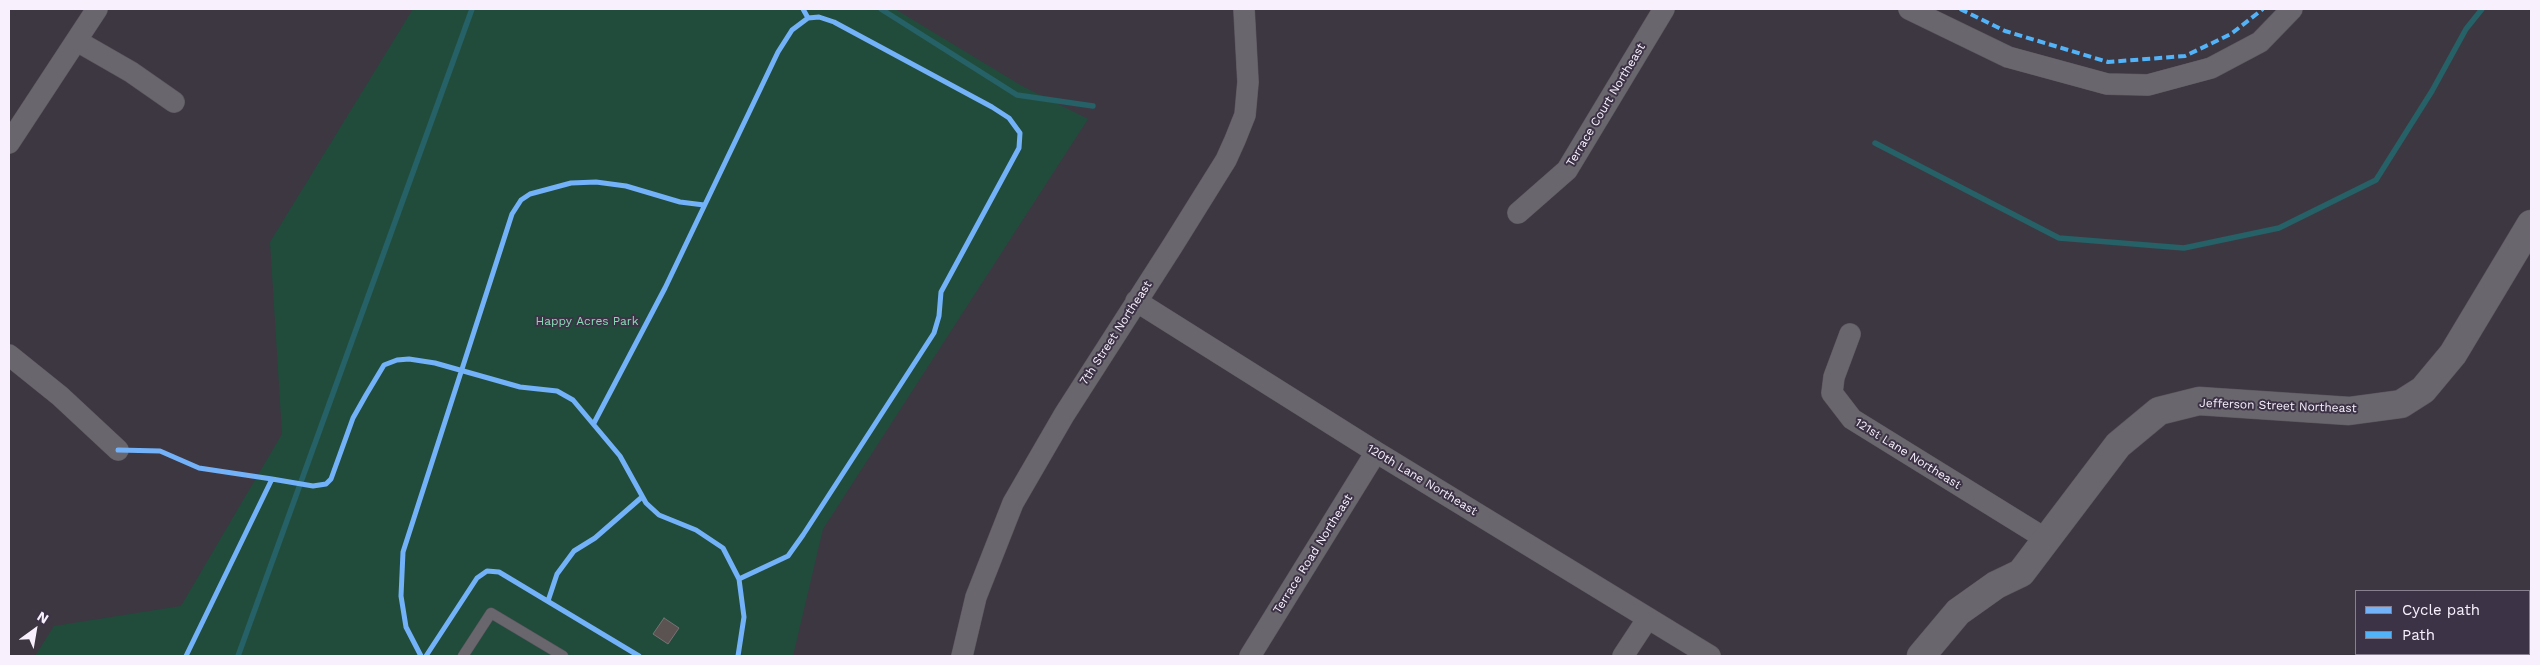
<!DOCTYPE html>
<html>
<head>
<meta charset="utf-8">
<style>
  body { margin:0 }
  #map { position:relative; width:2540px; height:665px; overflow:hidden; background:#3d3742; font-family:"Work Sans",sans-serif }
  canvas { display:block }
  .frame { position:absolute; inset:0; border:10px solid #f8f1fd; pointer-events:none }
  .legend { position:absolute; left:2355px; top:590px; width:175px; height:65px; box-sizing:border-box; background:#3d3346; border:1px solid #887f8f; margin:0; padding:6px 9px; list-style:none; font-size:15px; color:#f8f1fd }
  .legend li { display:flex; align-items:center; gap:10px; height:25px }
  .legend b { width:25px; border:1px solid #887f8f }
  .north { position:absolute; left:10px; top:605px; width:50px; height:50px; -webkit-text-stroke:4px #3d3346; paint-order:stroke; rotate:32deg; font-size:14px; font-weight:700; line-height:20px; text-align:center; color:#f8f1fd }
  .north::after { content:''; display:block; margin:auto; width:18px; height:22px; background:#f8f1fd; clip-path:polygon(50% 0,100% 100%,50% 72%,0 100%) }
</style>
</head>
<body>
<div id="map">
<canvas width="2540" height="665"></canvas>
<div class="frame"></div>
<ul class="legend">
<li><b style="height:6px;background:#73b2f8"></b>Cycle path</li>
<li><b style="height:6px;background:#52b3f8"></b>Path</li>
</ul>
<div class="north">N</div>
</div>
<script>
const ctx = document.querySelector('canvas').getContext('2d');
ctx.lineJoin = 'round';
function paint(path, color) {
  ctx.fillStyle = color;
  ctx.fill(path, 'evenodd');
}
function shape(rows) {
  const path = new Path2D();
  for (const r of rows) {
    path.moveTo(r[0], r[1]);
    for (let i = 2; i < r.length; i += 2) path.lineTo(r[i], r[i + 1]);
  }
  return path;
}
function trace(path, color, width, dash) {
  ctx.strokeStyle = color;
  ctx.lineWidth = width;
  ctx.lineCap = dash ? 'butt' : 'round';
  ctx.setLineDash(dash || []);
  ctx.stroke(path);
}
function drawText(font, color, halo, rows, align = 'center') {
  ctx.font = font + ' "Work Sans",sans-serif';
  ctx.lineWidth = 4;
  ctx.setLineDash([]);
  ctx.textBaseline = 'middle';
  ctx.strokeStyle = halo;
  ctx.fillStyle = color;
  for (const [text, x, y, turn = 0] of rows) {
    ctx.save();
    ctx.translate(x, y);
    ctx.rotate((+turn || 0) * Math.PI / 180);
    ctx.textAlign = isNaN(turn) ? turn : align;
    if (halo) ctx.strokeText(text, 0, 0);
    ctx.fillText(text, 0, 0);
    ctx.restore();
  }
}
paint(shape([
  [413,9,895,9,1022,86,1088,119,823,529,793,656,35,656,54,626,181,606,282,434,270,242]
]), '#214c3c');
trace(shape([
  [881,9,1017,95,1093,106],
  [1875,143,2059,238,2184,248,2279,228,2376,180,2432,91,2466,29,2482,9],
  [238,656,472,9]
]), '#256166', 5.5);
const building = shape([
  [664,618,679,628,668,644,653,634,664,618]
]);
paint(building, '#5b5252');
trace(building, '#787274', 1);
const lane = shape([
  [463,656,491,613,563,656]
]);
const street = shape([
  [1909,9,2008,57,2107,84,2148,85,2211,68,2260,42,2292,9],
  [77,41,131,72,174,102],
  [9,143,97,9],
  [1518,213,1567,170,1664,9],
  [1136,301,1376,452,1710,656],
  [1850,334,1834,377,1832,393,1852,419,2046,539],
  [9,355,60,396,118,450],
  [962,656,976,597,1013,503,1064,415,1173,245,1226,160,1235,140,1245,115,1248,82,1244,9],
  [1250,656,1376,452],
  [1623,656,1648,618]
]);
const secondary = shape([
  [1921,656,1958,612,1996,585,2021,573,2118,445,2159,411,2199,401,2349,411,2401,404,2423,390,2453,354,2531,224]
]);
trace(lane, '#5b565f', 11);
trace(street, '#5b565f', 22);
trace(secondary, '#5b565f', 29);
trace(lane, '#6a666d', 10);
trace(street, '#6a666d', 21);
trace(secondary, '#6a666d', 28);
trace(shape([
  [1960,9,2005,31,2108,62,2185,56,2231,34,2263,9]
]), '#52b3f8', 4, [8, 4]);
trace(shape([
  [594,423,665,288,778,52,792,30,808,18,803,9],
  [118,450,160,451,199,468,272,479,186,656],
  [272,479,313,486,326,484,331,479,353,418,366,395,384,365,397,360,409,359,435,363,520,387,557,391,573,400,620,456,646,503,659,515,696,530,723,548,739,579,744,617,738,656],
  [739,579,788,556,803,535,934,333,939,316,941,292,1019,148,1020,133,1009,118,992,107,834,22,819,17,808,18],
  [548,601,557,574,574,551,595,538,642,497],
  [421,656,406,627,401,596,403,552,512,214,521,200,530,194,571,183,596,182,626,186,680,202,704,205],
  [426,656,477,578,487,571,499,572,639,656]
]), '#73b2f8', 5);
drawText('12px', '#f8f1fd', '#3d3346', [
  ["Terrace Court Northeast",1606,105,-59],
  ["7th Street Northeast",1116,333,-57],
  ["Jefferson Street Northeast",2278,406,2],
  ["121st Lane Northeast",1908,454,32],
  ["120th Lane Northeast",1422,480,31],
  ["Terrace Road Northeast",1313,554,-58]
]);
drawText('12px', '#89dbb7', '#3d3346', [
  ["Happy Acres Park",587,321]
]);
</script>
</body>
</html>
